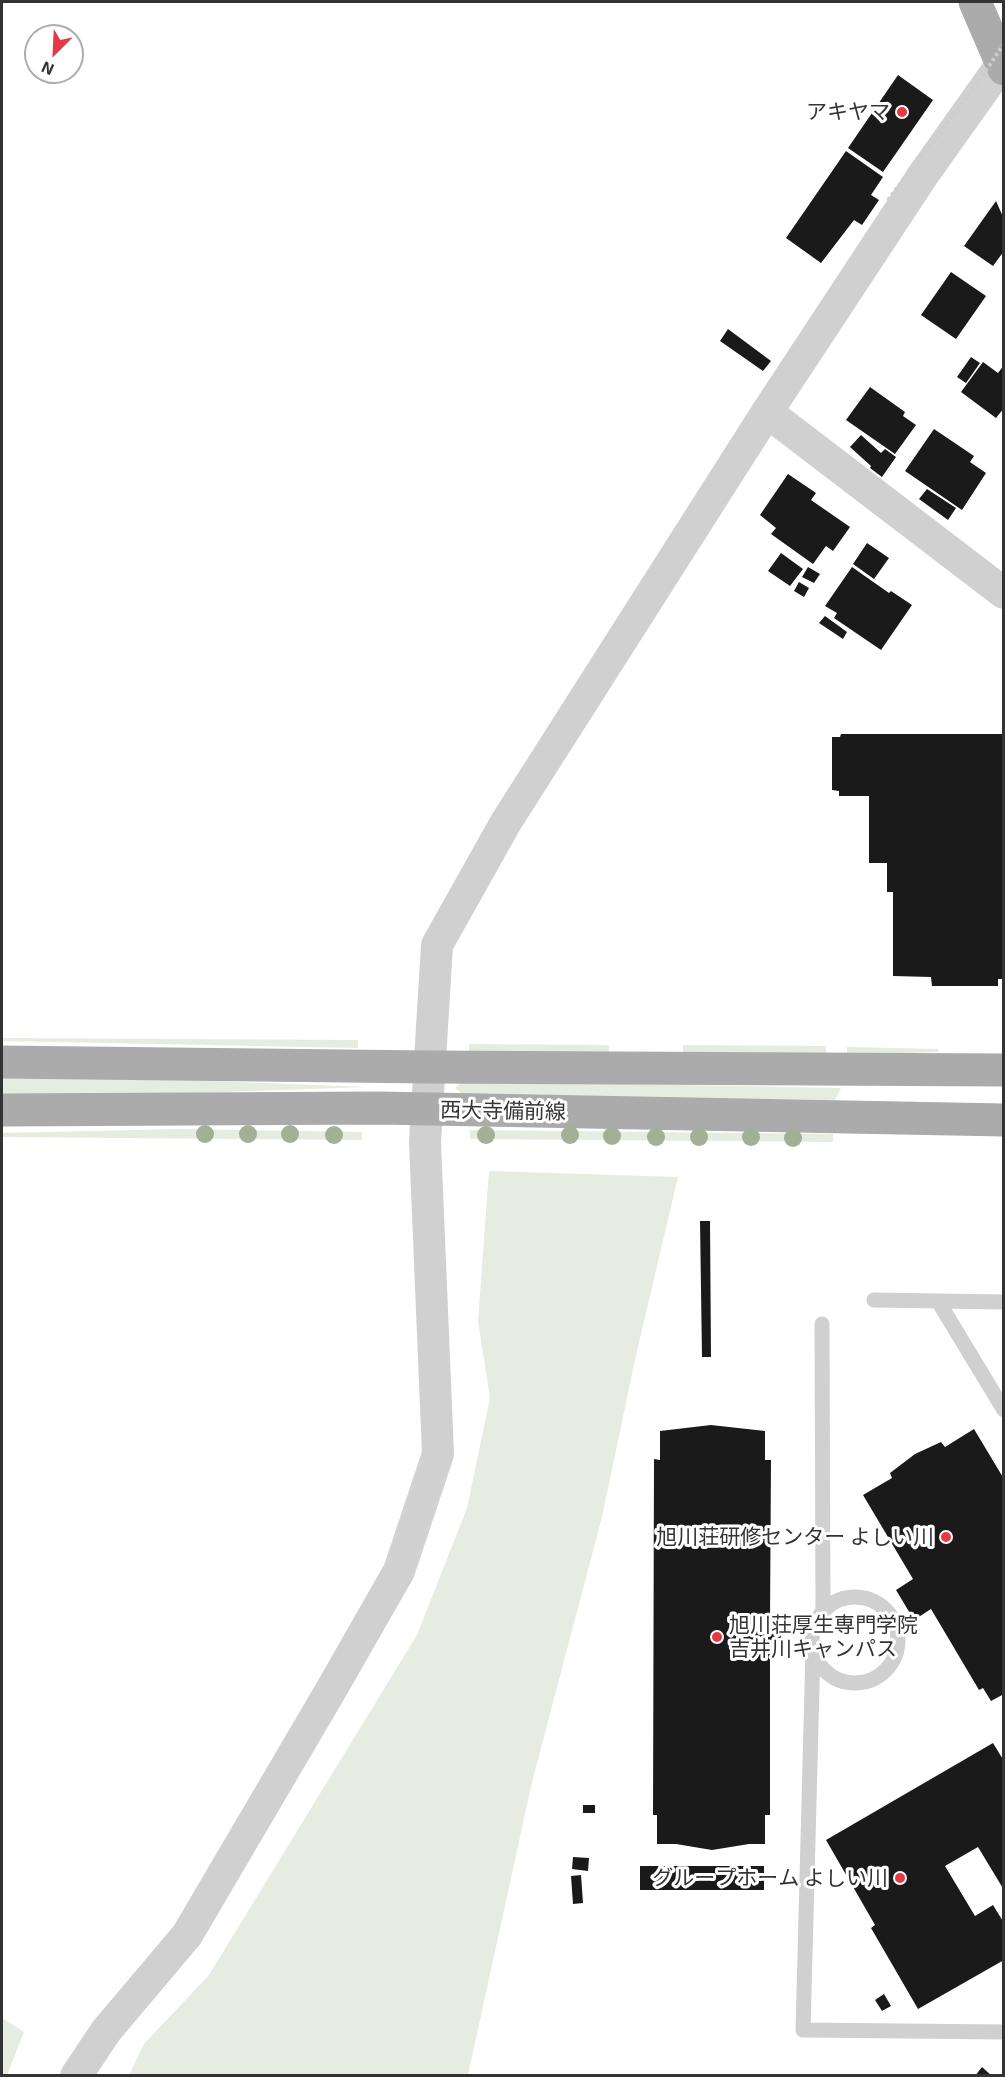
<!DOCTYPE html>
<html>
<head>
<meta charset="utf-8">
<style>
  body { margin:0 }
  #map { position:relative; width:1005px; height:2077px; overflow:hidden; background:#fff; font-family:"Exo 2",sans-serif }
  canvas { display:block }
  .frame { position:absolute; inset:0; border:3px solid #333; pointer-events:none }
  .north { position:absolute; left:24px; top:24px; width:60px; height:60px; box-sizing:border-box; background:#fff; border:2px solid #adadad; border-radius:50%; rotate:204deg; font-size:16px; font-weight:700; line-height:24px; text-align:center; color:#333 }
  .north::after { content:''; display:block; margin:auto; width:21px; height:27px; background:#e63946; clip-path:polygon(50% 0,100% 100%,50% 72%,0 100%) }
</style>
</head>
<body>
<div id="map">
<canvas width="1005" height="2077"></canvas>
<div class="frame"></div>
<div class="north">N</div>
</div>
<script>
const ctx = document.querySelector('canvas').getContext('2d');
ctx.lineJoin = 'round';
function paint(path, color) {
  ctx.fillStyle = color;
  ctx.fill(path, 'evenodd');
}
function shape(rows) {
  const path = new Path2D();
  for (const r of rows) {
    if (r.length === 3) {
      path.moveTo(r[0] + r[2], r[1]);
      path.arc(r[0], r[1], r[2], 0, 2 * Math.PI);
      continue;
    }
    path.moveTo(r[0], r[1]);
    for (let i = 2; i < r.length; i += 2) path.lineTo(r[i], r[i + 1]);
  }
  return path;
}
function trace(path, color, width, dash) {
  ctx.strokeStyle = color;
  ctx.lineWidth = width;
  ctx.lineCap = dash ? 'butt' : 'round';
  ctx.setLineDash(dash || []);
  ctx.stroke(path);
}
function drawText(font, color, halo, rows, align = 'center') {
  ctx.font = font + ' "Exo 2","Noto Sans JP",sans-serif';
  ctx.lineWidth = 6;
  ctx.setLineDash([]);
  ctx.textBaseline = 'middle';
  ctx.strokeStyle = halo;
  ctx.fillStyle = color;
  for (const [text, x, y, turn = 0] of rows) {
    ctx.save();
    ctx.translate(x, y);
    ctx.rotate((+turn || 0) * Math.PI / 180);
    ctx.textAlign = isNaN(turn) ? turn : align;
    if (halo) ctx.strokeText(text, 0, 0);
    ctx.fillText(text, 0, 0);
    ctx.restore();
  }
}
paint(shape([
  [2,1038,358,1040,358,1048,2,1041],
  [469,1044,609,1045,609,1053,469,1051],
  [683,1045,826,1046,826,1054,683,1052],
  [847,1047,938,1049,938,1052,847,1055],
  [2,1073,368,1087,109,1096,2,1094],
  [463,1081,841,1088,835,1100,465,1096,455,1088],
  [180,1129,362,1132,362,1140,2,1137,2,1133],
  [470,1130,833,1134,833,1142,470,1139],
  [489,1171,678,1177,636,1355,602,1517,532,1782,468,2075,129,2075,144,2044,209,1975,417,1635,467,1508,490,1398,478,1321],
  [2,2018,24,2032,7,2075,2,2075]
]), '#e6ecdf');
paint(shape([
  [898,75,933,100,883,172,848,148],
  [846,151,883,177,871,195,879,200,862,225,854,220,821,263,786,238],
  [996,201,1004,219,1004,251,993,266,964,246],
  [951,272,986,296,956,339,921,315],
  [728,329,771,361,763,371,720,341],
  [971,357,980,363,966,383,957,377],
  [983,362,998,373,1004,365,1004,408,996,418,961,392],
  [870,387,905,412,903,416,916,425,895,454,846,420],
  [934,429,974,456,970,462,986,473,962,510,905,471],
  [861,435,881,453,885,449,896,457,882,477,870,468,871,466,850,447],
  [788,474,816,493,811,500,850,527,833,551,826,546,813,564,771,534,776,528,760,515],
  [927,489,956,508,948,520,919,499],
  [867,543,889,558,874,579,853,564],
  [781,553,803,569,790,586,768,571],
  [808,567,820,574,814,583,802,577],
  [852,567,889,593,891,591,912,605,881,650,834,618,837,613,825,606],
  [799,582,809,588,804,597,794,591],
  [825,616,847,632,843,639,819,623],
  [841,734,1004,734,1004,979,998,979,998,986,932,986,931,977,893,976,893,892,887,892,887,863,869,863,869,796,839,796,839,791,832,790,832,737,840,737],
  [700,1221,710,1221,711,1357,702,1357],
  [711,1425,765,1431,765,1460,771,1460,770,1620,781,1620,781,1655,770,1655,770,1815,765,1815,765,1844,749,1844,712,1850,676,1844,657,1844,657,1815,653,1815,654,1459,660,1460,660,1431],
  [974,1429,1004,1479,1004,1694,991,1701,983,1688,979,1690,931,1609,914,1620,896,1590,913,1579,863,1495,892,1478,890,1473,915,1454,941,1442,945,1447],
  [993,1743,1004,1761,1004,1890,978,1847,945,1866,975,1916,993,1905,1004,1923,1004,1960,918,2009,871,1928,875,1925,826,1840],
  [583,1805,595,1805,595,1813,583,1813],
  [573,1857,589,1858,588,1871,572,1869],
  [640,1866,764,1866,764,1890,640,1890],
  [581,1875,583,1903,573,1904,571,1876],
  [884,1994,891,2006,882,2011,875,2000],
  [982,2067,992,2076,975,2076]
]), '#1a1a1a');
trace(shape([
  [874,1300,1004,1302],
  [938,1301,1004,1410],
  [822,1324,823,1611],
  [855,1640,43],
  [813,1650,803,2030,1004,2032]
]), '#d0d0d0', 15);
trace(shape([
  [767,412,1004,593],
  [76,2076,106,2031,187,1935,331,1690,399,1571,438,1454,425,1142,437,945,506,822,767,412,923,175,1004,61]
]), '#d0d0d0', 32);
trace(shape([
  [975,2,1004,69],
  [2,1062,429,1067,1004,1070],
  [2,1110,379,1108,1004,1120]
]), '#ababab', 33);
trace(shape([
  [888,200,973,89,1004,44]
]), '#cdcdcd', 4, [3, 3]);
ctx.fillStyle = '#a2b095';
for (const [x, y] of [
  [205,1134],
  [248,1134],
  [290,1134],
  [334,1135],
  [486,1135],
  [570,1135],
  [612,1136],
  [656,1137],
  [699,1137],
  [751,1137],
  [793,1138]
]) {
  ctx.beginPath();
  ctx.arc(x, y, 9, 0, 2 * Math.PI);
  ctx.fill();
}
for (const [x, y, r, color] of [
  [902,112,6,"#e63946"],
  [946,1537,6,"#e63946"],
  [717,1637,6,"#e63946"],
  [900,1878,6,"#e63946"]
]) {
  const dot = new Path2D();
  dot.arc(x, y, r, 0, 2 * Math.PI);
  ctx.fillStyle = color;
  ctx.fill(dot);
  trace(dot, '#fff', 2);
}
drawText('21px', '#333', '#fff', [
  ["アキヤマ",890,112],
  ["旭川荘研修センター よしい川",934,1537],
  ["旭川荘厚生専門学院",729,1625,"left"],
  ["吉井川キャンパス",729,1649,"left"],
  ["グループホーム よしい川",888,1878]
], 'right');
drawText('21px', '#333', '#fff', [
  ["西大寺備前線",503,1111,1]
]);
</script>
</body>
</html>
